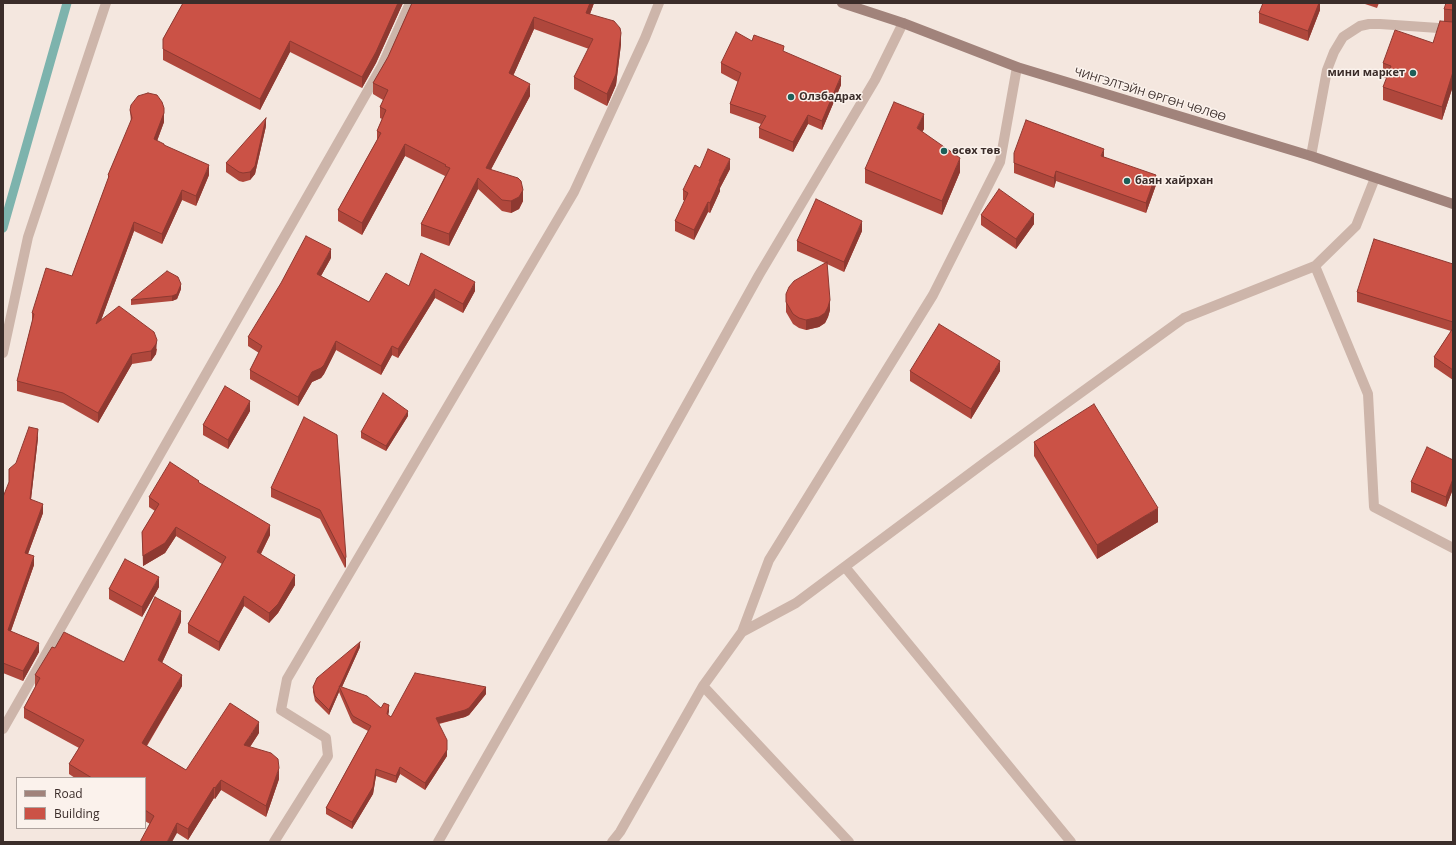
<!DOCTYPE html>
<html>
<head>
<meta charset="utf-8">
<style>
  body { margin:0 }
  #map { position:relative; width:1456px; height:845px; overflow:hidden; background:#f4e7df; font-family:"Open Sans",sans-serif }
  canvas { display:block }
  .frame { position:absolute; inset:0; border:4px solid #3b2d2a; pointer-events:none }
  .legend { position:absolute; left:16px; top:777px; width:130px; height:52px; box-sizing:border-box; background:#fbf2ec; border:1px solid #aea39e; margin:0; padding:5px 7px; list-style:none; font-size:12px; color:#3b2d2a }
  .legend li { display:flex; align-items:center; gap:8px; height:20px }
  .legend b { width:20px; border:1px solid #aea39e }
</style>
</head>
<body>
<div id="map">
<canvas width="1456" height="845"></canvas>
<div class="frame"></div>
<ul class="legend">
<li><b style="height:5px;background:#a1837b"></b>Road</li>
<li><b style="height:11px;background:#cb5246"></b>Building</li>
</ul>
</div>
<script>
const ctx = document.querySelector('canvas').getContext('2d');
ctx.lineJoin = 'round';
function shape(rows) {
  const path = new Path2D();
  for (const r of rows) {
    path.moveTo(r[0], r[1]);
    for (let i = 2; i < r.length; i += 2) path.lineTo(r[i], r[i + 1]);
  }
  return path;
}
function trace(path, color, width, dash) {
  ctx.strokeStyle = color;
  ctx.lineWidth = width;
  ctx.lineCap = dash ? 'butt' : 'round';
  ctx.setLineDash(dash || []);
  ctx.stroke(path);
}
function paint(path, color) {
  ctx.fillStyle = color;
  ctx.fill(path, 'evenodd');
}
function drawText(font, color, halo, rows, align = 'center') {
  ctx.font = font + ' "Open Sans",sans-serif';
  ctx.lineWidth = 3;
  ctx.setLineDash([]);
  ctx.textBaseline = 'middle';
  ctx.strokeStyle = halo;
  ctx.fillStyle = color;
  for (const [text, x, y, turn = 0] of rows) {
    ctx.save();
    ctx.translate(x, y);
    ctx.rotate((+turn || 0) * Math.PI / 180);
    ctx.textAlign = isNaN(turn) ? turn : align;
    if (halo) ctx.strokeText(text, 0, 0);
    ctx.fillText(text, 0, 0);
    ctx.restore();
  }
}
trace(shape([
  [3,228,67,3]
]), '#7db3ad', 9);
trace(shape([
  [1311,156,1327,70,1334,52,1343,37,1360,26,1369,24,1380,24,1453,29],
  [1315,266,1368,394,1374,507,1453,548],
  [3,353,28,237,106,3],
  [845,567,1071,842],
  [742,632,769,560,933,295,1000,162,1017,67],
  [703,686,849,842],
  [3,729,382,66,410,3],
  [274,842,328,756,326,738,281,710,287,679,574,192,645,38,659,3],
  [438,842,624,517,759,275,875,80,903,23],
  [612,842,620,832,703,686,742,632,796,603,988,460,1184,318,1315,266,1356,226,1375,178]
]), '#cdb5aa', 10);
trace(shape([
  [842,3,903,23,1017,67,1311,156,1453,204]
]), '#a1837b', 10);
paint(shape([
  [183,3,403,3,376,63,362,88,290,52,260,110,163,60,163,39],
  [412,3,594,3,590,14,621,44,616,85,607,106,574,89,574,77,589,49,534,29,513,76,530,96,491,169,523,201,519,209,511,213,502,211,478,189,449,246,421,236,421,224,445,176,405,156,362,235,338,221,338,210,377,140,377,131,382,119,380,118,380,107,383,100,373,94,373,83,388,57],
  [1320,3,1320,10,1308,41,1259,23,1259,13],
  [1362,3,1379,3,1377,8],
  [1453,3,1453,86,1442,120,1383,100,1383,87,1387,78,1383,77,1383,63,1433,43,1444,22,1444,9],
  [752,41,784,52,841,85,822,130,808,124,793,152,759,138,759,128,761,124,730,113,730,104,738,82,721,73,721,63],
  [130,110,164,117,164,122,157,141,209,175,196,206,182,200,162,244,134,231,101,320,157,349,156,354,151,361,132,364,98,423,63,403,17,391,17,381,32,322,32,313,72,276,108,179,108,175,131,122],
  [266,126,255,174,250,180,243,182,239,181,226,172,226,163],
  [924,129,922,132,960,172,942,215,865,183,865,169],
  [1014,153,1104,157,1156,185,1146,213,1056,181,1054,188,1014,173],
  [700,168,730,169,720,188,720,191,710,213,708,212,694,240,675,231,675,221,685,201,683,200,683,190],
  [981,215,1034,224,1016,249,981,225],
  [862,231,844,272,827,264,830,310,828,317,825,323,819,327,806,330,799,328,793,324,786,312,786,294,825,263,797,251,797,241],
  [331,258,321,276,369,302,409,286,475,291,463,313,435,298,398,358,392,355,381,375,336,350,324,374,321,378,312,382,298,406,250,379,250,370,259,353,248,346,248,337],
  [1453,264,1453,380,1434,367,1434,357,1451,331,1357,302,1357,292],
  [181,289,177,299,172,301,131,305,131,300],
  [910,371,1000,371,971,419,910,381],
  [250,411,228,449,203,435,203,425],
  [408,416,386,451,361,438,361,432],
  [337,435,346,566,345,568,320,519,271,497,271,488],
  [38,438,31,499,43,513,28,554,34,565,11,631,39,652,23,681,3,673,3,497],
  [1034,442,1158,522,1097,559,1034,456],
  [1453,460,1453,489,1446,507,1411,492,1411,482],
  [199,483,270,535,261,554,295,585,278,613,269,623,244,606,219,651,188,633,188,624,222,564,176,536,165,553,143,566,142,532,155,511,149,507,149,497],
  [159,587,142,617,109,599,109,589],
  [181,622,162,663,182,686,147,746,186,770,259,733,250,747,279,779,266,817,221,790,215,799,214,798,188,840,177,833,150,824,145,821,145,778,75,778,69,774,69,764,79,748,24,718,24,708,36,686,35,686,35,675,55,648,124,662],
  [360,647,342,687,381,708,389,711,388,715,391,717,486,694,469,715,465,717,439,724,447,756,425,790,400,774,396,783,376,776,373,794,352,829,326,814,326,808,368,731,353,723,351,720,339,692,329,715,315,701,313,692,313,687]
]), '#af473c');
paint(shape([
  [398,3,403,3,376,63,362,88,362,77],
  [590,3,594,3,586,25,586,13],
  [1319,3,1320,3,1320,10,1308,41,1308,31],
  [534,17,534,29,509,85,509,73],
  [621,33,621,44,616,85,607,106,607,94],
  [290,41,290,52,260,110,260,99],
  [1453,72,1453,86,1442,120,1442,107],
  [841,76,841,85,822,130,822,121],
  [530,84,530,96,486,179,486,168],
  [164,108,164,122,154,149,154,139],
  [924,114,924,129,917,142,917,128],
  [808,115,808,124,793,152,793,142],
  [266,118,266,126,255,174,250,180,250,172],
  [405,144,405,156,362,235,362,223],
  [1104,149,1104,159,1101,156],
  [960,158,960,172,942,215,942,201],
  [730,159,730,169,720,188,720,191,710,213,710,203,719,181],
  [209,165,209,175,196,206,196,196],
  [1056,171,1056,181,1054,188,1054,178],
  [1156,175,1156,185,1146,213,1146,203],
  [478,178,478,189,449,246,449,234],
  [182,190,182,200,162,244,162,234],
  [523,190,523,201,519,209,511,213,511,201],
  [708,202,708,212,694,240,694,230],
  [1034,214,1034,224,1016,249,1016,239],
  [862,221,862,231,844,272,844,262],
  [134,222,134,231,96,334,96,324],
  [331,249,331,258,317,283,317,274],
  [475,282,475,291,463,313,463,304],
  [181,284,181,289,177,299,172,301,172,296],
  [435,289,435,298,398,358,398,349],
  [830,300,830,310,828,317,825,323,819,327,806,330,806,320],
  [157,340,156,354,151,361,151,351],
  [336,341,336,350,324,374,321,378,312,382,298,406,298,397,312,372],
  [392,346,392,355,381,375,381,366],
  [132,354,132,364,98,423,98,413],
  [1000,361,1000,371,971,419,971,409],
  [250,401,250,411,228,449,228,440],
  [408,411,408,416,386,451,386,446],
  [38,429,38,438,30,508,30,499],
  [1453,479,1453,489,1446,507,1446,497],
  [43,504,43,513,25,562,25,553],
  [1158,508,1158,522,1097,559,1097,545],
  [270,525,270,535,257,561,257,552],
  [176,527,176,536,165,553,143,566,143,556],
  [34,556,34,565,8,639,8,630],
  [346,557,346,566,345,568,345,559],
  [295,575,295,585,278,613,269,623,269,613],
  [159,577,159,587,142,617,142,607],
  [244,596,244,606,219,651,219,642],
  [181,611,181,622,158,671,158,660],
  [360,642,360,647,341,689,339,687],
  [39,643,39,652,23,681,23,671],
  [182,675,182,686,142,753,142,743],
  [339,687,339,692,329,715,329,710],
  [486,687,486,694,469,715,465,717,436,724,436,718],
  [389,705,389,711,387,720,387,714],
  [259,722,259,733,244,756,244,745],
  [447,740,447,756,425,790,425,783],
  [400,767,400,774,396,783,396,776],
  [279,768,279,779,266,817,266,806],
  [376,769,376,776,373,794,352,829,352,822],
  [221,780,221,790,215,799,215,788],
  [214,787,214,798,188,840,188,829],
  [177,823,177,833,172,842,167,842]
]), '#8e3931');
const building = shape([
  [183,3,398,3,376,52,362,77,290,41,260,99,163,49,163,39,183,3],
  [412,3,590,3,586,13,614,21,620,28,621,33,616,74,607,94,574,77,593,39,534,17,509,73,530,84,486,168,518,178,521,181,523,190,519,197,511,201,502,200,478,178,449,234,421,224,450,168,445,166,446,165,405,144,362,223,338,210,381,133,377,131,386,110,380,107,388,90,373,83,388,57,412,3],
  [1263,3,1319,3,1308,31,1259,13,1263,3],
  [1446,3,1453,3,1453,10,1444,9,1446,3],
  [1440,21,1453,22,1453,72,1442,107,1383,87,1391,66,1383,63,1395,30,1433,43,1440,21],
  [736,32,752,41,754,35,784,46,783,51,841,76,822,121,808,115,793,142,759,128,766,116,730,104,741,73,721,63,736,32],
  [148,93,157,95,162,102,164,108,164,113,154,139,164,144,164,145,209,165,196,196,182,190,162,234,134,222,96,324,119,306,154,332,157,340,156,344,151,351,132,354,98,413,63,393,17,381,34,314,32,313,46,268,72,276,109,176,108,175,132,118,130,110,131,105,138,96,148,93],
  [894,102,924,114,917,128,960,158,942,201,865,169,894,102],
  [266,118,255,166,250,172,243,173,239,172,226,163,266,118],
  [1026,120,1104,149,1101,156,1156,175,1146,203,1056,171,1054,178,1014,163,1014,153,1026,120],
  [708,149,730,159,719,181,720,181,710,203,708,202,694,230,675,221,688,193,683,190,695,165,700,168,708,149],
  [999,189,1034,214,1016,239,981,215,999,189],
  [816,199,862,221,844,262,797,241,816,199],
  [306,236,331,249,317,274,369,302,386,273,409,286,421,253,475,282,463,304,435,289,398,349,392,346,381,366,336,341,324,365,321,368,312,372,298,397,250,370,262,346,248,337,281,283,306,236],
  [1374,239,1453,264,1453,322,1357,292,1374,239],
  [827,262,830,300,828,307,825,313,819,317,806,320,799,318,793,314,786,302,786,294,789,287,794,281,827,262],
  [167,271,178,277,181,284,177,294,172,296,131,300,167,271],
  [939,324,1000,361,971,409,910,371,939,324],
  [1453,328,1453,370,1434,357,1453,328],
  [225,386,250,401,228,440,203,425,225,386],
  [383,393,408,411,386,446,361,432,383,393],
  [1094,404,1158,508,1097,545,1034,442,1094,404],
  [304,417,337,435,346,557,345,559,320,510,271,488,304,417],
  [29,427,38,429,30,499,43,504,25,553,34,556,8,630,39,643,23,671,3,663,3,497,9,482,9,469,16,463,29,427],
  [1427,447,1453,460,1453,479,1446,497,1411,482,1427,447],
  [170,462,199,481,198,482,270,525,257,552,295,575,278,604,269,613,244,596,219,642,188,624,226,557,176,527,165,543,143,556,142,532,159,504,149,497,170,462],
  [125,559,159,577,142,607,109,589,125,559],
  [155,597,181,611,158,660,182,675,142,743,186,770,230,703,259,722,244,745,271,753,278,759,279,768,266,806,221,780,215,788,214,787,188,829,177,823,167,842,140,842,154,816,145,810,145,778,92,778,69,764,84,740,24,708,40,678,35,675,52,647,55,648,64,632,124,662,155,597],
  [360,642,329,710,315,696,313,687,317,678,360,642],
  [415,673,486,687,469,708,465,710,436,718,447,740,447,750,425,783,400,767,396,776,376,769,373,787,352,822,326,808,371,726,353,716,351,713,339,686,367,696,381,708,384,703,389,705,387,714,391,717,415,673]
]);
paint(building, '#cb5246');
trace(building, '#8e3931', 1);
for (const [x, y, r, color] of [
  [1413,73,4,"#1d5f59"],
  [791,97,4,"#1d5f59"],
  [944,151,4,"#1d5f59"],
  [1127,181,4,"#1d5f59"]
]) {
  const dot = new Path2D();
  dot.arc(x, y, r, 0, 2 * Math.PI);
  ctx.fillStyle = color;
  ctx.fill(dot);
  trace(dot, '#fbf2ec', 1.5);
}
drawText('bold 11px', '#3b2d2a', '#fbf2ec', [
  ["мини маркет",1405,73,"right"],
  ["Олзбадрах",799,97],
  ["өсөх төв",952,151],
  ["баян хайрхан",1135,181]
], 'left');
drawText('11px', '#3b2d2a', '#fbf2ec', [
  ["ЧИНГЭЛТЭЙН ӨРГӨН ЧӨЛӨӨ",1150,95,17]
]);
</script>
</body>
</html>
